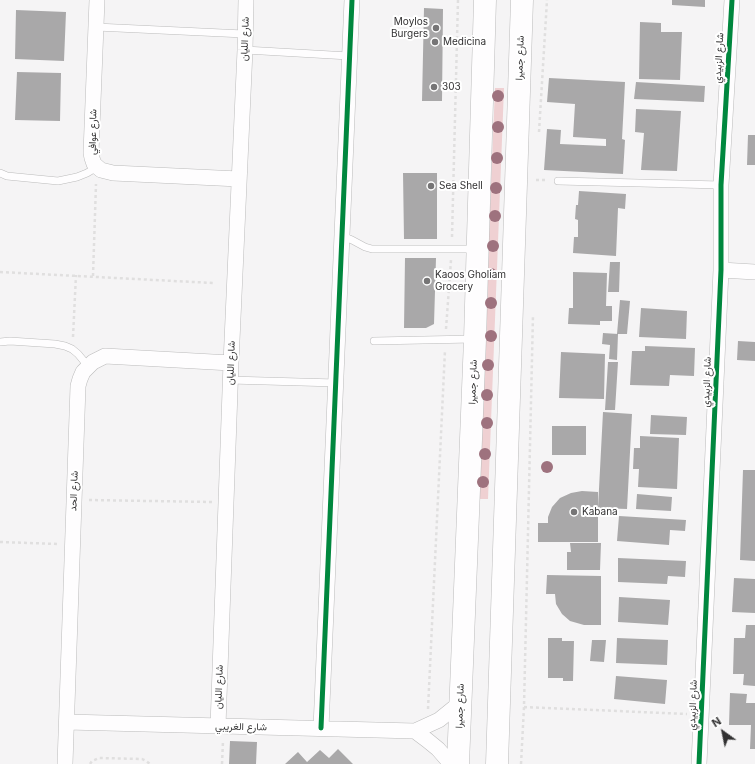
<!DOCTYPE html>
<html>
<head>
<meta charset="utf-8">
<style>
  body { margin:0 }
  #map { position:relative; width:755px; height:764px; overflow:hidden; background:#f5f4f5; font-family:Inter,sans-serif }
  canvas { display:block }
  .north { position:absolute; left:703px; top:712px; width:40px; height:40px; -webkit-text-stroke:3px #fff; paint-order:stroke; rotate:327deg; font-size:11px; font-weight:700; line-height:16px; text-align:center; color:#323132 }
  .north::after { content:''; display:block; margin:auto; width:14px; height:18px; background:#323132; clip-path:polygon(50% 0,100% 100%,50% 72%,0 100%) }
</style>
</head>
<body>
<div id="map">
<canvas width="755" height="764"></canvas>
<div class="north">N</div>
</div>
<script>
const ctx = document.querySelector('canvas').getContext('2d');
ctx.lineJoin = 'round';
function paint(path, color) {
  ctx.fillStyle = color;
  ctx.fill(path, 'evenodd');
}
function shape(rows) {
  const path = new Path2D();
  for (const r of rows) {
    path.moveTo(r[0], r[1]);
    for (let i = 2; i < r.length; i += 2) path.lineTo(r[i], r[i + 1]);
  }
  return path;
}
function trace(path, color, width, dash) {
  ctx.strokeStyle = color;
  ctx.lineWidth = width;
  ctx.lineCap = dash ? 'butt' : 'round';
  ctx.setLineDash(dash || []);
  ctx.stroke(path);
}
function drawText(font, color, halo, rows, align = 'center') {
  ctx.font = font + ' Inter,Vazirmatn,sans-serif';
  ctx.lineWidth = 4;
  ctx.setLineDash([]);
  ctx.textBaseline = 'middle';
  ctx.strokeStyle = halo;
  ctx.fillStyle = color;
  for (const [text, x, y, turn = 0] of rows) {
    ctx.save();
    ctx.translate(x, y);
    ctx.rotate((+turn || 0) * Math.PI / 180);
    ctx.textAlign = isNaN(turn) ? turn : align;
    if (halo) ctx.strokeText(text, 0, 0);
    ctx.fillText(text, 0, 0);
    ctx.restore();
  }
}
paint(shape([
  [495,88,504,88,488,499,478,499]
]), '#efd0d2');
paint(shape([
  [672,0,705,0,705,7,672,5],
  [424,8,443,9,442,101,422,101],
  [16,10,66,12,64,61,15,59],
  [640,22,661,23,661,32,682,32,680,80,639,79],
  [17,72,61,73,60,121,15,120],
  [549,78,625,82,622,139,625,140,623,174,544,170,547,129,561,130,560,144,606,146,606,139,573,137,575,104,547,102],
  [636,82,705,86,704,102,634,99],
  [636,109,681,111,677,171,641,170,644,133,635,132],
  [748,135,755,135,755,165,747,165],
  [403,173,437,173,437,239,404,239],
  [579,191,626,194,625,209,618,208,616,256,573,253,574,237,578,237,578,220,575,219,576,205,578,205],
  [405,258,436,258,434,324,426,328,404,328],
  [610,262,620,262,619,292,608,292],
  [573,272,607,273,606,306,612,306,612,321,600,321,600,325,568,324,569,308,573,308],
  [620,300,630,301,627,334,617,334],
  [641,308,687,311,686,339,639,337],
  [603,333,618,334,617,360,609,359,610,345,602,344],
  [738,341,755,342,755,361,737,360],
  [645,346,695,348,694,376,670,375,669,386,630,385,632,351,645,351],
  [561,352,605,354,604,399,559,398],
  [608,362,618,362,615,410,605,410],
  [603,412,632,414,627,509,598,508],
  [651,415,687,417,686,435,650,434],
  [552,426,586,426,586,455,552,455],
  [640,436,679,438,677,489,638,487,639,469,633,469,634,448,640,448],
  [743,470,755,470,755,561,740,560],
  [582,491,598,492,598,542,538,542,538,523,548,523,548,517,552,507,560,498,571,493],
  [637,494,672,497,671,511,636,509],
  [619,516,686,520,685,531,670,530,669,545,617,541],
  [570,543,601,543,600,570,567,570,567,552,571,552],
  [618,558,686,561,685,577,668,576,667,584,618,582],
  [547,575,601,576,601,625,584,625,570,621,562,614,556,604,555,594,546,594],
  [734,578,755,579,755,613,732,612],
  [619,597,670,600,668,625,618,622],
  [746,625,755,625,755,686,743,685,744,674,733,674,734,638,745,638],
  [548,638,562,638,562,641,574,641,573,681,563,681,563,678,548,678],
  [617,638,668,640,667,665,616,663],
  [592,640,606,640,604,662,590,661],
  [616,676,667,680,665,704,614,699],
  [730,693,747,694,746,703,755,703,755,749,750,749,751,725,729,725],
  [230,741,257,742,256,764,229,764],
  [338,749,353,764,285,764,298,752,307,762,320,750,329,758]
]), '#a9a8a9');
const lane = shape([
  [96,27,244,34],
  [245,50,349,56],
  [0,173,7,176,58,181,77,177,87,173,97,167],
  [558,181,721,185],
  [342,236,352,240,365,247,372,249,475,249],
  [374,341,473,339],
  [0,342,10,341,55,344,65,346,72,349,78,354,83,360,87,367],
  [230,380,336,383]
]);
const street = shape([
  [97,0,91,153,92,158,94,164,101,170,113,173,239,179],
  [721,270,755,272],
  [67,722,415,731,439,720,460,703],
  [218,726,231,363,245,50,246,0],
  [321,728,352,0],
  [415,731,427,740,438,749,451,764],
  [65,764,78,386,80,379,83,372,93,362,105,356,231,363],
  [699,764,721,270,721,185,732,0]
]);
const primary = shape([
  [458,764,475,339,485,0],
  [497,764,522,0]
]);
trace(lane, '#bbb', 8);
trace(street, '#bbb', 16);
trace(primary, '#bbb', 23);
trace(shape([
  [539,132,547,0],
  [536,180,547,180],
  [452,237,458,0],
  [0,272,213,283],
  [93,276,96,184],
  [446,329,451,260],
  [73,337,76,275],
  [89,500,212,502],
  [0,542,58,544],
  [524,707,687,714],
  [428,709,445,350],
  [90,764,92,761,99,758,142,759,146,761,150,764],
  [222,764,223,741],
  [521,764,524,707,533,315]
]), '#e0dfdf', 2.5, [3, 3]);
trace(lane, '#fefdfe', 7);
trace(street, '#fefdfe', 15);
trace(primary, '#fefdfe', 22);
trace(shape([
  [321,728,352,0],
  [699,764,721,270,721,185,732,0]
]), '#00873e', 5);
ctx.fillStyle = '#9e727e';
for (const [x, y] of [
  [498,96],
  [498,127],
  [497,158],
  [496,188],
  [495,216],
  [493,246],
  [491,274],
  [491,303],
  [491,336],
  [488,365],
  [487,395],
  [487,423],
  [485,454],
  [547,467],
  [483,482]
]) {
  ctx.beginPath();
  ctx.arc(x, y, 6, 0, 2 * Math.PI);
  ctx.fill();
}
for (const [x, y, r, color] of [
  [436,28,4,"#767576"],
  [435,42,4,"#767576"],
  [434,87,4,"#767576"],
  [431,186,4,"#767576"],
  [427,281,4,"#767576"],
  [574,512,4,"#767576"]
]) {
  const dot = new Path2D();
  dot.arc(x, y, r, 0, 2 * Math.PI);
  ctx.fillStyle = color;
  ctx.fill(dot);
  trace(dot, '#fff', 1.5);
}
drawText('10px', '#323132', '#fff', [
  ["Moylos",428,22,"right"],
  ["Burgers",428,34,"right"],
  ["Medicina",443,42],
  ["303",442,87],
  ["Sea Shell",439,186],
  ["Kaoos Gholiam",435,275],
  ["Grocery",435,287],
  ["Kabana",582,512]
], 'left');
drawText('10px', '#323132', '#fff', [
  ["شارع الليان",245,39,-88],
  ["شارع جميرا",520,58,-88],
  ["شارع الزبيدي",719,58,-87],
  ["شارع عوافي",93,132,-89],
  ["شارع الليان",231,363,-88],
  ["شارع جميرا",473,382,-88],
  ["شارع الزبيدي",707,382,-88],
  ["شارع الحد",74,491,-88],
  ["شارع الليان",219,687,-88],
  ["شارع الزبيدي",693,705,-88],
  ["شارع جميرا",460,706,-88],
  ["شارع الغريبي",241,727,1]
]);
</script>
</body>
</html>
